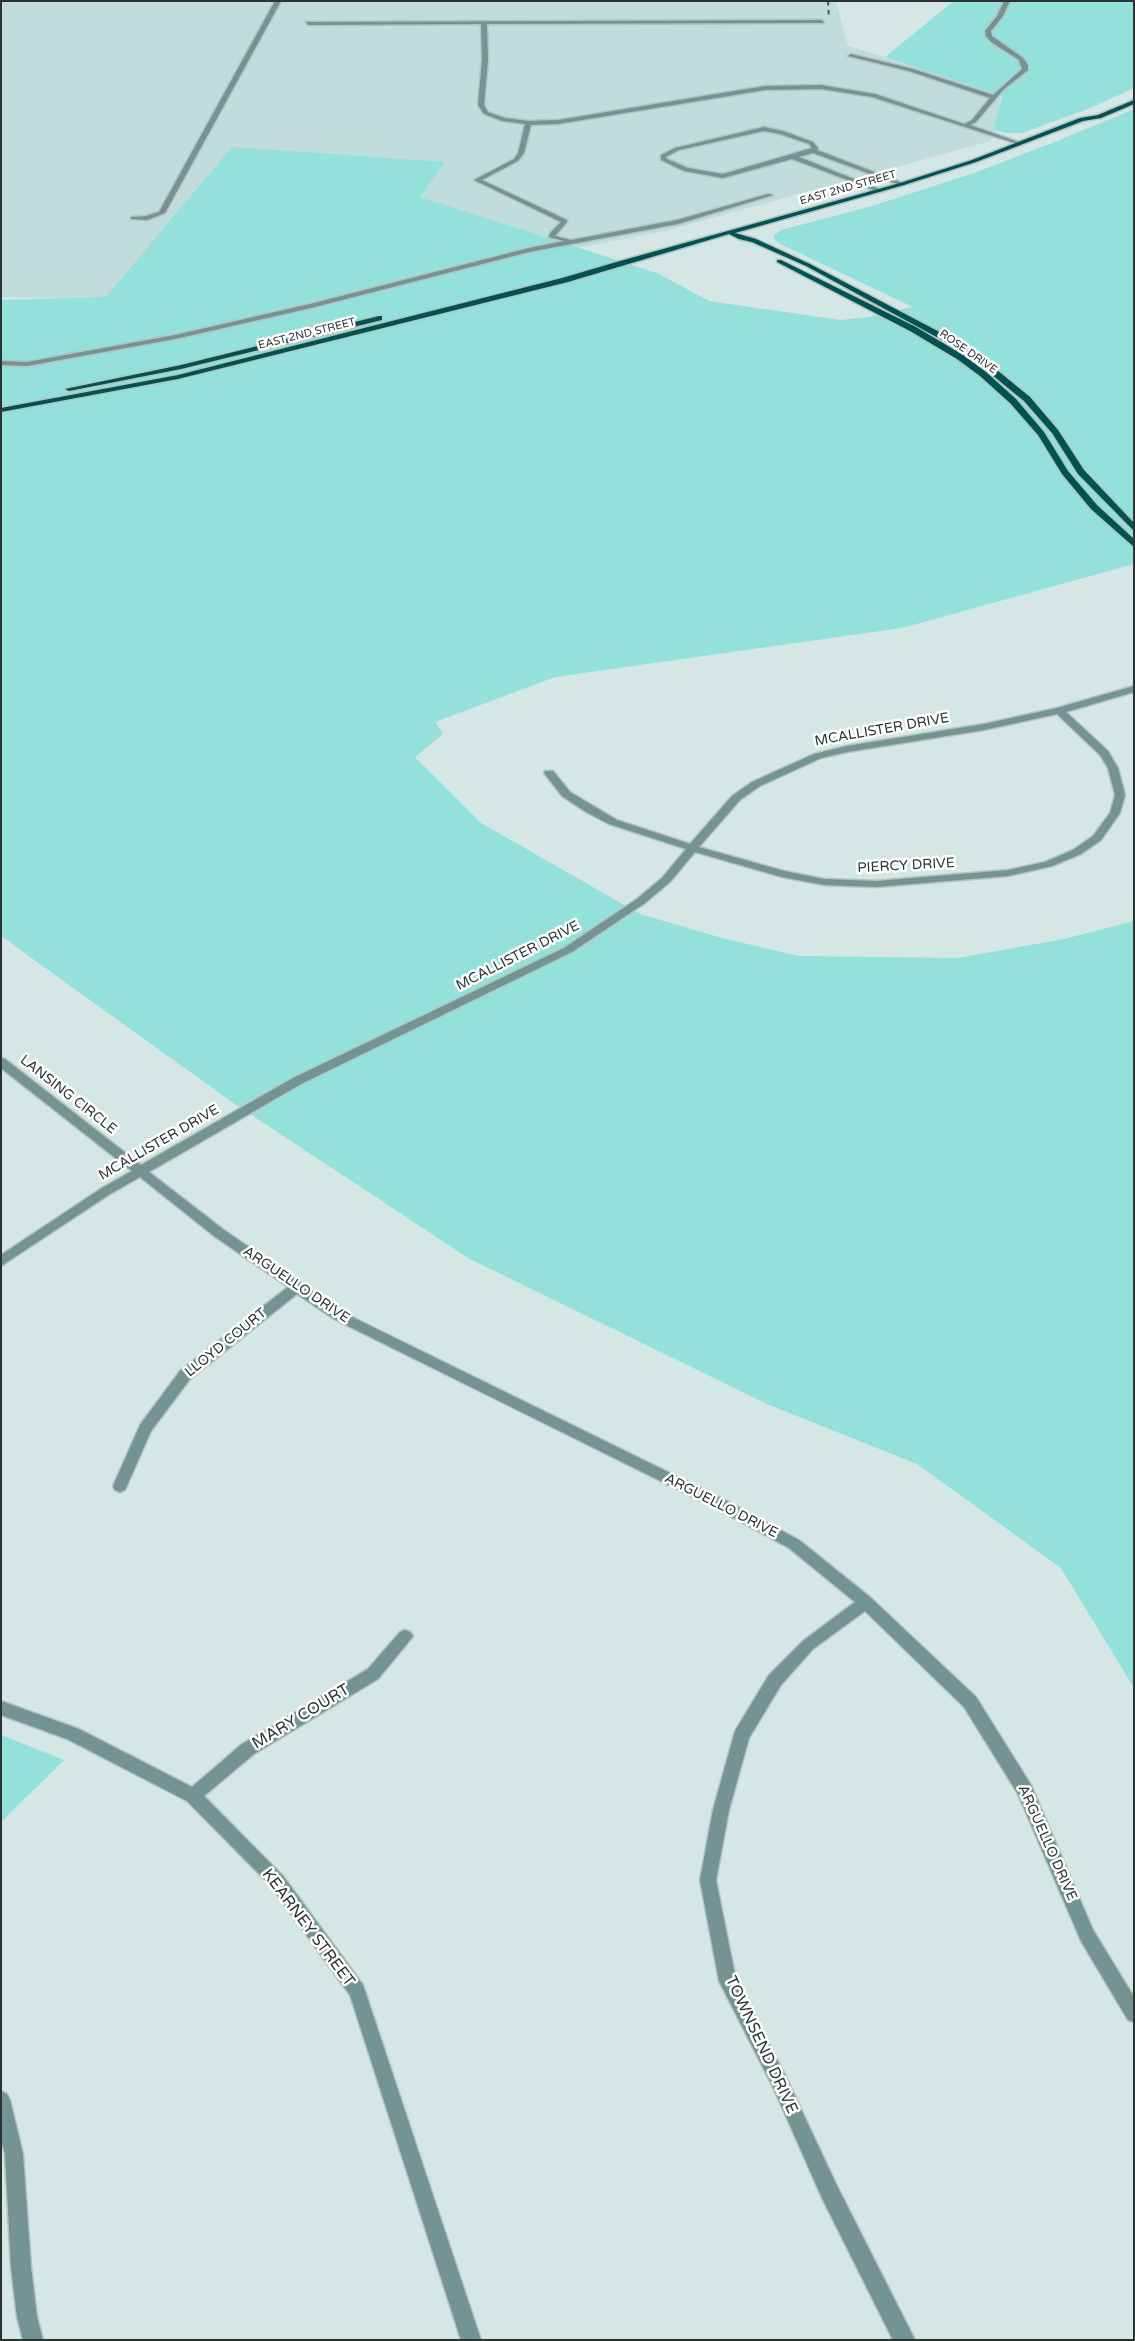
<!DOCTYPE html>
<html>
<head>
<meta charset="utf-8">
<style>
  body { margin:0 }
  #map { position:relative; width:1135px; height:2341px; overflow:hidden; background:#d4e7e5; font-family:"Varela Round",sans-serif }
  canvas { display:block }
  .frame { position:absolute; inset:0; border:2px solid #2b3332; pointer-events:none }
</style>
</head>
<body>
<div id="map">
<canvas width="1135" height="2341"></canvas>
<div class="frame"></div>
</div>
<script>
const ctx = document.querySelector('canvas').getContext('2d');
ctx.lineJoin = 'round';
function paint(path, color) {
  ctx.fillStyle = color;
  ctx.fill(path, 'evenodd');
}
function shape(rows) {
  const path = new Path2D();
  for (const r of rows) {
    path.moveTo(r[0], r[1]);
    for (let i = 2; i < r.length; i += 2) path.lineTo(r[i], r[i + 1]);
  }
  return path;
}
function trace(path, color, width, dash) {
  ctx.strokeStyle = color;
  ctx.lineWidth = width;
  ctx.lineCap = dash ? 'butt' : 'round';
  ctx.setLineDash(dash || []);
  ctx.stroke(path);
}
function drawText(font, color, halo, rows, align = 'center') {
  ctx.font = font + ' "Varela Round",sans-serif';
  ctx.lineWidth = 5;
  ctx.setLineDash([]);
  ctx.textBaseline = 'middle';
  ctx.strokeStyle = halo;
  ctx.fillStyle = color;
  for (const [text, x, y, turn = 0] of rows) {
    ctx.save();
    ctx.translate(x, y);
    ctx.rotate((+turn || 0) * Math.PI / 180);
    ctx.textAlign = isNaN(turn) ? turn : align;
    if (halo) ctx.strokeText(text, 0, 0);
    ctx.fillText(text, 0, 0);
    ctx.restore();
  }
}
paint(shape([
  [1,1,836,1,848,46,1002,92,991,141,665,231,489,265,115,299,1,297]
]), '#c0dddb');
paint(shape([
  [954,1,1134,1,1134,88,1088,109,1022,133,1007,133,993,130,1002,96,885,57],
  [1134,109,1134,564,902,628,555,677,435,722,443,734,415,757,481,823,640,914,722,938,799,956,958,958,1064,939,1134,921,1134,1688,1061,1568,917,1464,767,1404,468,1258,229,1100,1,936,1,300,106,297,232,147,445,162,420,197,657,273,709,301,841,320,868,317,913,307,778,243,773,236,781,230,872,206,974,173,1057,141],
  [1,1735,64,1760,1,1822]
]), '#94e0db');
const minor = shape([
  [275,1,281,1,165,213,147,220,131,219,131,217,146,216,159,212,275,1],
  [1004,1,1010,1,1003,16,991,31,992,36,1023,58,1028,65,1028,70,1003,90,976,122,970,125,1021,143,1021,145,872,97,821,89,765,90,558,124,531,125,524,153,518,161,482,180,567,220,567,222,555,236,571,240,677,220,768,194,773,195,678,224,529,252,311,308,175,339,27,366,1,365,1,361,27,362,175,335,310,304,529,248,564,241,549,237,550,233,561,222,474,180,514,159,518,153,525,124,502,121,484,114,478,105,482,60,481,24,308,25,306,22,822,20,824,23,487,24,488,60,484,105,488,112,505,118,528,121,558,120,765,86,821,85,875,94,964,124,972,120,990,98,909,71,848,56,851,54,913,69,993,95,1022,69,1019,60,991,42,986,36,985,31,997,16,1004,1],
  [764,127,783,131,813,142,818,148,817,150,905,184,900,185,813,153,799,157,884,191,879,192,792,159,723,178,684,171,661,160,661,155,675,148,764,127],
  [764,131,780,134,809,144,812,148,723,174,688,168,667,159,666,157,679,150,764,131],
  [1134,686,1134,692,1066,712,1108,751,1118,768,1125,795,1120,813,1101,840,1081,854,1052,866,1008,876,876,887,824,885,782,877,695,852,670,882,645,903,572,952,301,1084,149,1172,224,1230,344,1313,727,1501,799,1540,871,1598,976,1697,1031,1785,1093,1930,1134,1997,1134,2022,1128,2020,1081,1941,1018,1794,964,1707,865,1611,813,1649,781,1685,749,1738,729,1810,716,1880,736,1980,785,2075,836,2184,915,2340,893,2340,822,2198,773,2087,719,1981,700,1880,713,1810,735,1731,769,1675,803,1641,855,1602,789,1548,717,1509,334,1319,297,1294,190,1379,151,1431,125,1490,120,1492,115,1490,113,1486,140,1425,180,1371,288,1287,214,1236,140,1177,110,1194,1,1266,1,1255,102,1188,132,1171,1,1068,1,1058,5,1059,141,1165,293,1078,564,948,637,899,662,878,686,849,609,824,586,812,562,796,544,773,545,771,553,771,570,792,617,820,690,844,732,796,752,782,814,754,847,746,984,724,1057,708,1134,686],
  [1057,714,1100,755,1108,768,1115,795,1110,813,1093,836,1073,850,1045,862,1008,870,876,881,824,879,784,871,699,847,740,800,760,786,821,758,847,752,984,730,1057,714],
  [405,1630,410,1632,413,1636,410,1640,378,1679,254,1754,204,1796,283,1876,363,1985,481,2340,461,2340,350,1995,271,1886,187,1801,67,1739,1,1715,1,1701,79,1729,192,1787,242,1744,368,1669,400,1632,405,1630],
  [1,2091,7,2094,10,2100,23,2154,31,2267,37,2317,43,2340,23,2340,17,2317,11,2267,5,2154,1,2139,1,2091]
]);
const major = shape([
  [1134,100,1134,104,1101,118,1083,121,976,162,904,185,735,233,756,239,810,264,970,348,1030,397,1058,430,1084,470,1134,523,1134,531,1078,474,1052,433,1024,401,964,352,806,266,752,242,739,239,729,234,568,282,178,379,1,412,1,408,178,375,562,278,613,263,900,183,972,160,1080,118,1098,115,1134,100],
  [777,260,781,260,916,327,963,355,986,372,1016,399,1044,432,1068,471,1097,505,1134,539,1134,547,1091,509,1062,474,1038,435,1010,403,980,376,957,359,910,331,777,262,777,260],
  [379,316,382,316,382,320,181,369,69,391,65,389,181,365,379,316]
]);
trace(minor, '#b2c3c1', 3);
trace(major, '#b2c3c1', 3);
paint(minor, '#739492');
paint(major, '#005351');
trace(shape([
  [828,1,829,19]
]), '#4c5755', 2, [4.5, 4.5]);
drawText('11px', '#2b3332', '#fff', [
  ["EAST 2ND STREET",848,188,-16],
  ["EAST 2ND STREET",307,334,-14],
  ["ROSE DRIVE",968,352,35]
]);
drawText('14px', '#2b3332', '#fff', [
  ["MCALLISTER DRIVE",882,730,-10],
  ["PIERCY DRIVE",906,866,-3],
  ["MCALLISTER DRIVE",518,956,-27],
  ["LANSING CIRCLE",68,1095,38],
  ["MCALLISTER DRIVE",159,1143,-30],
  ["ARGUELLO DRIVE",296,1285,34],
  ["LLOYD COURT",226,1343,-39],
  ["ARGUELLO DRIVE",721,1506,27],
  ["ARGUELLO DRIVE",1047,1843,66]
]);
drawText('16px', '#2b3332', '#fff', [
  ["MARY COURT",301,1717,-31],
  ["KEARNEY STREET",308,1928,53],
  ["TOWNSEND DRIVE",761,2045,65]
]);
</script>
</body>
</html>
